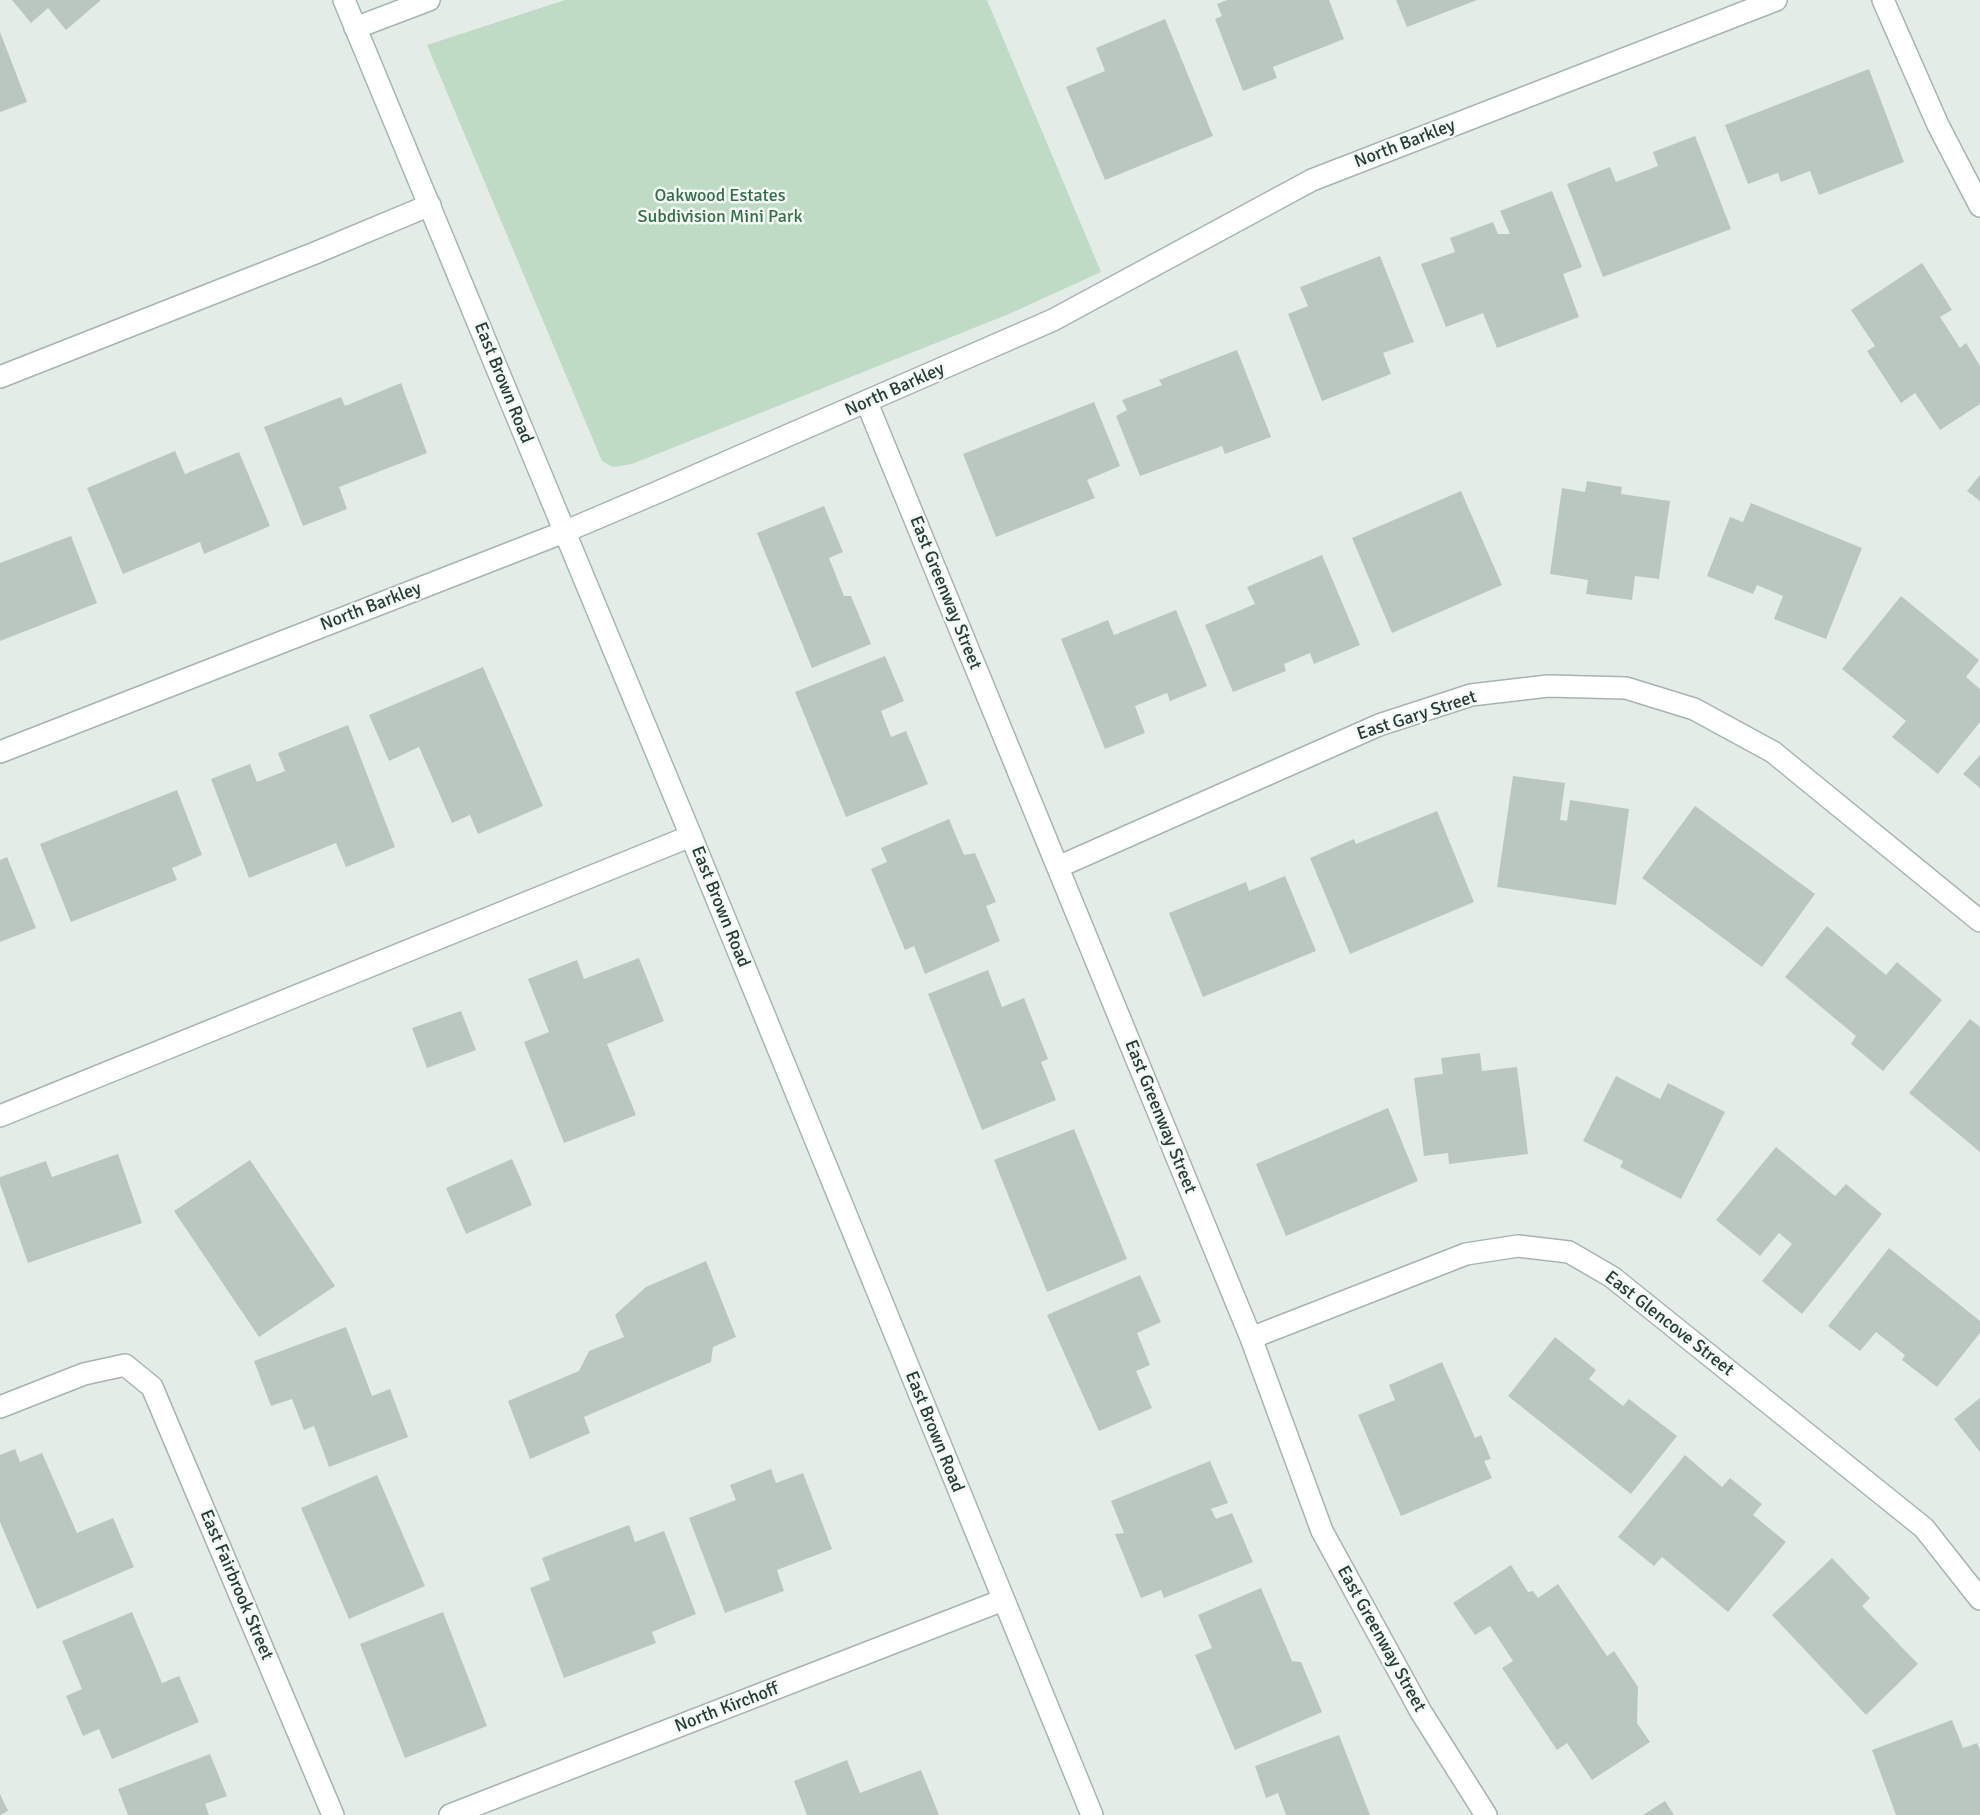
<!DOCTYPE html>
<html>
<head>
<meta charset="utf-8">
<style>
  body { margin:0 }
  canvas { display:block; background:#e4ece8 }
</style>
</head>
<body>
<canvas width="1980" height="1815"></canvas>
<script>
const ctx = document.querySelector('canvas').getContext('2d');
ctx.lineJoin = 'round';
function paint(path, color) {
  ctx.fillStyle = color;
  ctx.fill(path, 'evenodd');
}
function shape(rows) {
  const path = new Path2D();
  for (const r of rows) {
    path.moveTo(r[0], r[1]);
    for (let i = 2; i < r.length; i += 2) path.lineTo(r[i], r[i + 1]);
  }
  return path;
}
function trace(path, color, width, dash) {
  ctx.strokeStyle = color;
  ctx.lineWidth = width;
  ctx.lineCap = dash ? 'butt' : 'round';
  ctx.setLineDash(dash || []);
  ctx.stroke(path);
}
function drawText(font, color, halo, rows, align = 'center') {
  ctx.font = font + ' Signika,sans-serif';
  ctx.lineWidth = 5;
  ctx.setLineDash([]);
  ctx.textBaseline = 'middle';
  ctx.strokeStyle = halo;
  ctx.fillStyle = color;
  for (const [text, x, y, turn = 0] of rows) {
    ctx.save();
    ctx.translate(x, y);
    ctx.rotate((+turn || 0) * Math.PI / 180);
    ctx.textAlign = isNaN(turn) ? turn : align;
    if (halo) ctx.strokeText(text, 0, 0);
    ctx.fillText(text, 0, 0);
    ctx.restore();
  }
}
paint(shape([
  [565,0,987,0,1101,272,1009,314,632,464,613,467,602,461,427,45]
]), '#bfdbc5');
paint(shape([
  [12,0,101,0,66,30,48,8,31,23],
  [1227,0,1329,0,1344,39,1273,67,1277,78,1243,91,1215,19,1222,16,1217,4],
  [1396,0,1477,0,1407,27],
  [1165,19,1213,136,1105,180,1066,87,1105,71,1096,48],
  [0,32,27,102,0,112],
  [1869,69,1904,162,1819,195,1810,171,1781,182,1778,173,1748,184,1725,125],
  [1695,136,1731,229,1603,277,1567,184,1610,167,1616,182,1658,166,1653,152],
  [1552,191,1582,267,1563,274,1579,317,1497,348,1483,313,1446,327,1421,264,1455,252,1450,238,1493,222,1498,234,1510,234,1500,211],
  [1380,256,1414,342,1383,353,1391,374,1322,401,1288,314,1308,306,1300,287],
  [1922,263,1952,310,1940,317,1960,348,1966,343,1980,366,1980,404,1940,430,1915,393,1901,403,1867,351,1875,346,1851,310],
  [1237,350,1271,437,1225,454,1222,446,1140,476,1116,416,1127,410,1122,400,1162,385,1159,380],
  [401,383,427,453,339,487,347,509,303,526,264,427,341,397,345,406],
  [1094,402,1120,466,1087,480,1095,498,996,537,963,454],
  [175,451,185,474,239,452,270,526,204,554,200,542,123,574,87,488],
  [1980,475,1980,501,1967,491],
  [1587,481,1622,487,1621,494,1670,501,1659,579,1635,576,1632,600,1586,594,1588,580,1550,574,1562,488,1585,492],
  [1461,491,1502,585,1392,633,1352,538],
  [1751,503,1862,548,1826,639,1774,619,1783,596,1757,585,1753,594,1707,576,1730,517,1743,522],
  [824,506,843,552,829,558,844,596,851,596,871,644,812,668,757,533],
  [71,536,97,603,0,641,0,563],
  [1322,555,1360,645,1314,664,1310,653,1284,664,1286,671,1233,692,1205,625,1255,604,1247,587],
  [1901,596,1979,660,1966,677,1980,689,1980,722,1938,774,1892,737,1906,721,1842,669],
  [1176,610,1207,686,1170,701,1167,693,1135,706,1145,733,1105,749,1061,639,1108,620,1114,635],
  [885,656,904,701,881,711,891,737,906,731,928,784,846,817,795,692],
  [483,667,543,806,478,834,470,815,452,823,419,747,389,761,369,715],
  [348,725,395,847,346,867,336,843,249,878,211,779,250,764,257,782,285,771,278,753],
  [1980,755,1980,788,1963,774],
  [1513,776,1565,783,1560,820,1567,821,1570,800,1629,809,1616,905,1497,887],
  [177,790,202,855,172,868,177,880,71,922,40,844],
  [1695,806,1815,894,1762,967,1642,878],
  [1437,811,1474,902,1350,954,1310,858,1354,839,1356,844],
  [949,819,964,855,975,853,996,902,986,906,1000,941,925,974,914,946,905,950,871,869,887,862,881,848],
  [7,857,36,928,0,942,0,860],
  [1285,876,1316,951,1203,997,1169,913,1246,882,1249,891],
  [1827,926,1886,975,1897,962,1942,1000,1883,1071,1851,1044,1856,1036,1785,977],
  [639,958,664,1021,607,1044,636,1115,564,1143,524,1042,549,1032,528,979,577,960,584,979],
  [988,970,1002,1007,1024,998,1048,1059,1041,1062,1056,1100,982,1130,928,994],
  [461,1011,476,1050,427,1068,412,1028],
  [1970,1019,1980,1027,1980,1152,1909,1093],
  [1480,1053,1482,1071,1517,1067,1528,1154,1449,1164,1448,1153,1424,1156,1414,1078,1443,1074,1441,1058],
  [1616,1076,1660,1099,1668,1083,1725,1112,1681,1199,1620,1167,1623,1161,1583,1141],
  [1388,1108,1418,1181,1286,1236,1256,1164],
  [1074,1129,1127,1259,1047,1292,994,1160],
  [1776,1147,1835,1196,1846,1184,1882,1214,1802,1314,1762,1281,1792,1244,1779,1233,1760,1256,1716,1220],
  [118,1154,142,1223,28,1263,0,1184,0,1177,46,1161,52,1177],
  [512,1159,532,1205,466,1234,446,1188],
  [250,1160,335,1286,259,1337,174,1211],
  [1889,1248,1980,1321,1980,1333,1937,1387,1902,1360,1905,1355,1876,1332,1860,1351,1828,1326],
  [706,1261,736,1337,713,1347,711,1362,584,1417,590,1433,530,1459,508,1401,579,1371,589,1351,624,1337,615,1315,646,1287],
  [1140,1275,1161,1322,1137,1333,1150,1365,1136,1371,1152,1408,1099,1431,1047,1315],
  [346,1327,372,1396,390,1389,408,1437,329,1467,314,1426,304,1430,292,1399,271,1406,254,1361],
  [1555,1337,1596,1370,1589,1379,1623,1406,1629,1399,1677,1436,1631,1494,1508,1396],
  [1442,1362,1475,1438,1481,1435,1491,1459,1484,1461,1492,1478,1401,1516,1358,1415,1395,1400,1389,1385],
  [1980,1398,1980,1452,1954,1419],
  [15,1449,20,1462,42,1453,77,1533,113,1518,134,1567,37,1609,0,1522,0,1455],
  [1685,1455,1722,1487,1730,1478,1762,1504,1753,1515,1786,1542,1728,1612,1662,1557,1654,1566,1618,1537],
  [1210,1461,1228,1503,1211,1509,1216,1519,1232,1513,1253,1562,1164,1598,1161,1590,1141,1598,1115,1534,1124,1533,1111,1501],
  [771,1469,776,1483,803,1473,832,1549,777,1570,784,1591,725,1613,689,1518,736,1500,730,1485],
  [377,1475,425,1586,349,1619,301,1508],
  [629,1525,635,1542,664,1531,696,1614,652,1632,656,1643,564,1678,530,1588,550,1580,542,1558],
  [1832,1558,1870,1598,1862,1606,1918,1664,1866,1715,1772,1615],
  [1511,1565,1528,1592,1533,1591,1538,1598,1558,1584,1607,1656,1614,1651,1638,1687,1637,1723,1650,1742,1592,1780,1567,1743,1557,1750,1502,1668,1513,1661,1490,1626,1475,1635,1453,1603],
  [1261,1588,1292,1661,1301,1662,1322,1712,1235,1750,1195,1655,1212,1648,1198,1615],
  [132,1612,162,1683,179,1676,199,1722,112,1759,99,1729,83,1736,66,1696,82,1689,62,1641],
  [443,1612,487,1726,405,1758,360,1644],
  [1952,1720,1963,1748,1977,1743,1980,1750,1980,1815,1896,1815,1872,1750],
  [1339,1735,1370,1815,1286,1815,1278,1793,1266,1798,1255,1766],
  [210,1754,227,1796,205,1804,209,1815,128,1815,118,1789],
  [847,1760,860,1793,921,1770,939,1815,807,1815,794,1781],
  [0,1794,8,1811,0,1815],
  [1665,1801,1674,1815,1643,1815]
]), '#bac7c1');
const lane = shape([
  [0,377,315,253,430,205],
  [0,1116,691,836]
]);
const street = shape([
  [1883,0,1938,125,1980,206],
  [355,28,429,0],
  [867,403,1251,1338,1322,1531,1421,1712,1486,1815],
  [0,752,564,532,658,492,1053,320,1312,180,1776,0],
  [1058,867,1379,725,1471,695,1548,686,1626,688,1694,709,1773,752,1980,921],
  [1251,1338,1466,1254,1518,1246,1569,1252,1612,1277,1924,1528,1980,1599],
  [0,1407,84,1374,125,1365,152,1387,333,1815],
  [450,1815,1003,1600]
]);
const secondary = shape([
  [344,0,691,836,1092,1815]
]);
trace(lane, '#a7b4ae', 24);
trace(street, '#a7b4ae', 24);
trace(secondary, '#a3b7af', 24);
trace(lane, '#fff', 21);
trace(street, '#fff', 21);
trace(secondary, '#fff', 21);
drawText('18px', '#253c34', '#f4f9f6', [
  ["North Barkley",1405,144,-21],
  ["East Brown Road",503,383,68],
  ["North Barkley",895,390,-24],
  ["East Greenway Street",945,593,68],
  ["North Barkley",371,607,-21],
  ["East Gary Street",1417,716,-18],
  ["East Brown Road",720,907,68],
  ["East Greenway Street",1160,1117,68],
  ["East Glencove Street",1669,1324,38],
  ["East Brown Road",934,1432,68],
  ["East Fairbrook Street",236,1585,67],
  ["East Greenway Street",1381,1639,61],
  ["North Kirchoff",727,1708,-21]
]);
drawText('18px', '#336f46', '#f4f9f6', [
  ["Oakwood Estates",720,196],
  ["Subdivision Mini Park",720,217]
]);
</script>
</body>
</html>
